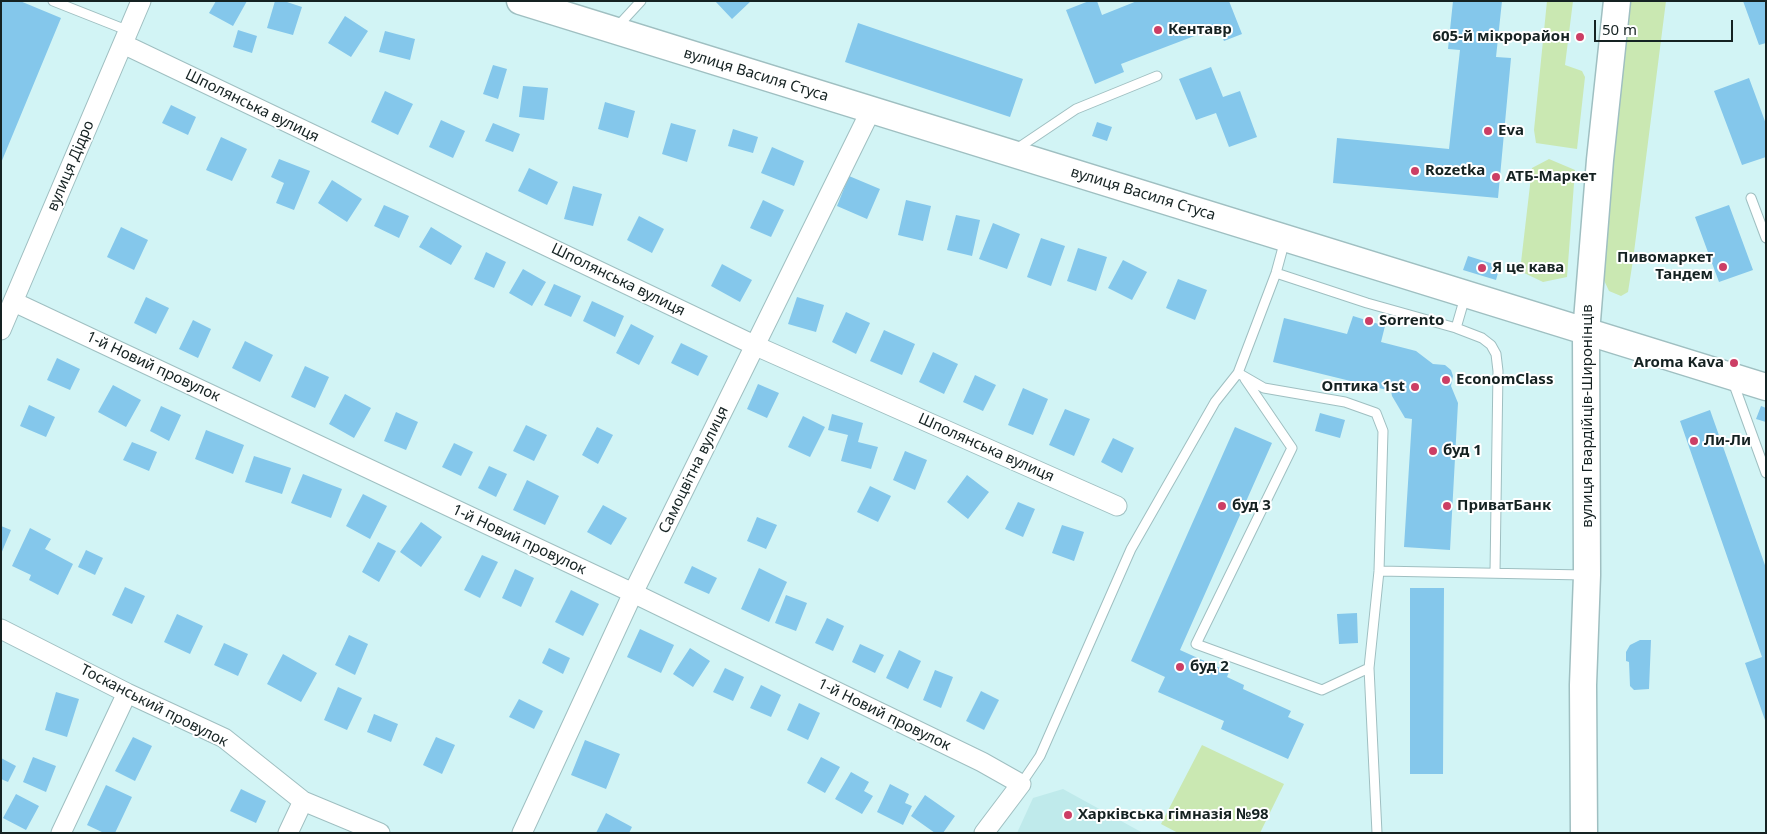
<!DOCTYPE html>
<html>
<head>
<meta charset="utf-8">
<style>
  body { margin:0 }
  #map { position:relative; width:1767px; height:834px; overflow:hidden; background:#d2f4f5; font-family:"Noto Sans",sans-serif }
  canvas { display:block }
  .frame { position:absolute; inset:0; border:2px solid #152222; pointer-events:none }
  .scale { position:absolute; left:1594px; top:20px; width:139px; height:22px; box-sizing:border-box; border:2px solid #152222; border-top:0; padding-left:6px; font-size:15px; line-height:18px; white-space:nowrap; color:#152222; -webkit-text-stroke:4px #fff; paint-order:stroke }
</style>
</head>
<body>
<div id="map">
<canvas width="1767" height="834"></canvas>
<div class="frame"></div>
<div class="scale">50 m</div>
</div>
<script>
const ctx = document.querySelector('canvas').getContext('2d');
ctx.lineJoin = 'round';
function paint(path, color) {
  ctx.fillStyle = color;
  ctx.fill(path, 'evenodd');
}
function shape(rows) {
  const path = new Path2D();
  for (const r of rows) {
    path.moveTo(r[0], r[1]);
    for (let i = 2; i < r.length; i += 2) path.lineTo(r[i], r[i + 1]);
  }
  return path;
}
function trace(path, color, width, dash) {
  ctx.strokeStyle = color;
  ctx.lineWidth = width;
  ctx.lineCap = dash ? 'butt' : 'round';
  ctx.setLineDash(dash || []);
  ctx.stroke(path);
}
function drawText(font, color, halo, rows, align = 'center') {
  ctx.font = font + ' "Noto Sans",sans-serif';
  ctx.lineWidth = 4;
  ctx.setLineDash([]);
  ctx.textBaseline = 'middle';
  ctx.strokeStyle = halo;
  ctx.fillStyle = color;
  for (const [text, x, y, turn = 0] of rows) {
    ctx.save();
    ctx.translate(x, y);
    ctx.rotate((+turn || 0) * Math.PI / 180);
    ctx.textAlign = isNaN(turn) ? turn : align;
    if (halo) ctx.strokeText(text, 0, 0);
    ctx.fillText(text, 0, 0);
    ctx.restore();
  }
}
paint(shape([
  [1063,789,1143,833,1017,833,1033,798]
]), '#bfeaeb');
paint(shape([
  [1547,1,1573,1,1565,65,1582,71,1585,77,1577,149,1536,143,1534,130],
  [1629,1,1666,1,1633,260,1628,292,1621,296,1609,291,1602,276],
  [1549,159,1575,170,1567,277,1543,282,1520,271,1532,168],
  [1202,745,1284,784,1260,833,1178,833,1161,824]
]), '#cae8b2');
paint(shape([
  [1,1,20,1,61,18,1,163],
  [216,1,247,1,233,26,209,13],
  [275,1,284,1,302,7,293,35,267,28],
  [715,1,751,1,732,19],
  [1089,1,1097,1,1102,15,1137,1,1229,1,1242,34,1224,41,1218,27,1121,64,1124,72,1095,84,1066,10],
  [1453,1,1502,1,1496,57,1511,58,1498,198,1333,183,1337,138,1449,149,1460,50,1448,49],
  [1743,1,1766,1,1766,43,1759,45],
  [345,16,368,31,351,57,328,43],
  [858,23,1023,79,1010,117,845,62],
  [238,30,257,36,252,53,233,47],
  [385,31,415,39,410,60,379,52],
  [493,65,507,69,498,99,483,94],
  [1211,67,1223,97,1240,91,1257,137,1229,147,1216,113,1196,120,1179,79],
  [1749,78,1766,124,1766,157,1742,165,1714,91],
  [523,86,548,88,544,120,519,117],
  [385,91,413,104,398,135,371,122],
  [605,102,635,111,628,138,598,129],
  [171,105,196,117,188,135,162,123],
  [441,120,465,131,453,158,429,147],
  [1097,122,1112,127,1107,141,1092,136],
  [493,123,520,134,513,152,485,141],
  [671,123,696,130,687,162,662,154],
  [733,129,758,137,753,153,728,146],
  [221,137,247,149,232,181,206,170],
  [772,147,804,161,794,186,761,173],
  [279,159,310,171,294,210,276,203,284,183,271,177],
  [529,168,558,182,547,205,518,191],
  [849,176,880,189,867,219,837,206],
  [332,180,362,199,347,222,318,203],
  [573,186,602,194,593,226,564,219],
  [763,200,784,210,771,237,750,228],
  [906,200,931,206,923,241,898,235],
  [384,205,409,216,399,238,374,226],
  [1729,205,1753,270,1719,282,1695,217],
  [956,215,980,220,972,256,947,250],
  [639,216,664,229,652,253,627,240],
  [993,223,1020,234,1007,269,979,259],
  [121,227,148,240,134,270,107,257],
  [431,227,462,246,451,265,419,247],
  [1041,238,1065,246,1051,286,1027,277],
  [1078,248,1107,257,1096,291,1067,281],
  [486,252,506,262,494,288,474,279],
  [1468,256,1500,266,1496,280,1463,270],
  [1123,260,1147,272,1132,300,1108,288],
  [722,264,752,280,740,302,711,286],
  [523,269,546,282,532,306,509,293],
  [1178,279,1207,290,1195,320,1166,308],
  [554,284,581,296,571,317,544,305],
  [146,297,169,308,156,334,134,323],
  [797,297,824,305,816,332,788,324],
  [592,301,624,316,615,337,583,321],
  [846,312,870,323,856,354,832,342],
  [1353,316,1385,326,1381,342,1416,351,1433,364,1445,365,1451,370,1453,376,1451,386,1458,403,1450,550,1404,547,1412,419,1405,418,1392,396,1391,391,1273,362,1284,318,1347,334],
  [193,320,211,329,198,358,179,349],
  [631,324,654,336,639,365,616,353],
  [884,330,915,344,902,375,870,361],
  [245,341,273,355,260,382,232,368],
  [681,343,708,356,698,376,671,363],
  [933,352,958,364,944,394,919,382],
  [57,358,80,369,70,390,47,380],
  [305,366,329,377,315,408,291,397],
  [975,375,996,385,983,411,963,402],
  [758,384,779,393,767,418,747,409],
  [113,385,141,400,126,427,98,412],
  [1023,388,1048,399,1033,435,1008,425],
  [345,394,371,408,354,438,329,424],
  [29,405,55,417,46,437,20,426],
  [161,406,181,415,169,441,150,431],
  [1761,406,1766,408,1766,422,1756,419],
  [1065,409,1090,419,1074,456,1049,445],
  [1710,410,1766,568,1766,723,1745,663,1762,657,1680,421],
  [396,412,418,422,406,450,384,441],
  [1320,413,1345,420,1340,438,1315,431],
  [832,414,863,423,858,442,878,447,871,469,841,461,848,435,828,430],
  [803,416,825,427,810,457,788,447],
  [526,425,547,435,534,461,513,451],
  [597,427,613,435,598,464,582,455],
  [1235,427,1272,443,1180,650,1229,672,1227,677,1244,685,1243,689,1291,711,1288,717,1304,724,1288,759,1221,729,1224,721,1158,692,1165,677,1131,661],
  [206,430,244,445,233,474,195,459],
  [1113,438,1134,448,1122,473,1101,462],
  [132,442,157,452,149,471,123,460],
  [454,443,473,452,461,476,442,467],
  [905,451,927,460,915,490,893,480],
  [254,456,291,468,282,494,245,482],
  [489,466,507,474,496,497,478,488],
  [303,474,342,489,331,518,291,503],
  [967,475,989,492,968,519,947,502],
  [527,480,559,496,545,525,513,510],
  [870,486,891,496,878,522,857,512],
  [363,494,387,506,370,539,346,526],
  [1018,502,1035,509,1023,537,1005,529],
  [603,505,627,518,611,545,587,532],
  [757,517,777,525,766,549,747,541],
  [421,522,442,537,421,567,400,552],
  [1062,525,1084,532,1074,561,1052,553],
  [1,526,11,530,1,554],
  [30,528,51,539,45,549,73,564,58,595,29,580,31,575,12,566],
  [378,542,396,551,379,582,362,572],
  [86,550,103,558,95,575,78,567],
  [482,555,498,562,480,598,464,590],
  [692,566,717,578,709,594,684,583],
  [759,568,787,582,769,622,741,609],
  [515,569,534,578,521,607,502,598],
  [125,587,145,596,132,624,112,615],
  [1410,588,1444,588,1443,774,1410,774],
  [571,590,599,604,583,636,555,622],
  [786,595,807,603,796,631,775,623],
  [1357,613,1358,643,1339,644,1337,614],
  [177,614,203,626,190,654,164,642],
  [827,618,844,626,833,651,815,643],
  [640,629,674,645,661,673,627,657],
  [349,635,368,644,355,675,335,665],
  [1640,640,1651,640,1649,689,1634,690,1630,686,1629,662,1626,661,1626,652,1630,645],
  [224,643,248,654,238,676,214,665],
  [860,644,884,655,875,673,852,662],
  [549,648,570,658,563,674,542,663],
  [690,648,710,661,693,687,673,674],
  [899,650,921,661,908,689,886,678],
  [283,654,317,673,301,702,267,684],
  [725,668,744,677,733,701,713,692],
  [935,670,953,677,941,708,923,700],
  [761,685,781,695,771,717,750,708],
  [338,687,362,698,347,730,324,720],
  [981,691,999,700,984,730,966,721],
  [56,692,79,699,67,737,45,730],
  [519,699,543,711,534,729,509,717],
  [799,703,820,713,808,740,787,730],
  [374,714,398,724,391,742,367,732],
  [133,737,152,746,135,781,115,771],
  [436,737,455,745,442,774,423,765],
  [585,740,620,754,606,789,571,775],
  [33,757,56,766,46,792,23,782],
  [821,757,840,767,825,793,807,783],
  [1,758,16,766,8,782,1,779],
  [851,772,869,782,864,791,873,796,862,814,835,799],
  [890,784,909,794,905,803,912,806,903,825,877,812],
  [106,785,132,797,115,833,104,833,87,825],
  [241,789,266,801,256,823,230,811],
  [16,794,39,806,26,830,3,818],
  [925,795,955,816,943,833,935,833,911,816],
  [606,813,632,827,629,833,596,833]
]), '#84c7eb');
const lane = shape([
  [53,1,129,31],
  [617,27,641,1],
  [1015,150,1076,109,1157,76],
  [1751,198,1766,238],
  [1276,273,1367,303,1456,328,1482,338,1491,345,1496,354,1498,371,1495,572],
  [1456,328,1465,297],
  [1238,373,1264,388,1345,402,1376,413,1383,431,1379,571,1369,668,1377,833],
  [1245,379,1292,448,1196,644,1322,690,1369,668],
  [1733,382,1766,473],
  [1379,571,1584,575],
  [1021,784,1040,756,1131,549,1215,402,1238,373,1276,273,1285,240]
]);
const street = shape([
  [123,44,756,346,1117,506],
  [14,302,633,593,982,762,1021,784,984,833],
  [1,330,141,1],
  [1,629,127,693,224,738,303,801,380,833],
  [61,833,127,693],
  [288,833,303,801],
  [522,833,633,593,871,110]
]);
const secondary = shape([
  [520,1,1766,387],
  [1584,833,1583,685,1587,575,1586,333,1600,160,1617,1]
]);
trace(lane, '#9fbfc1', 11);
trace(street, '#9fbfc1', 21);
trace(secondary, '#9fbfc1', 29);
trace(lane, '#fff', 9);
trace(street, '#fff', 19);
trace(secondary, '#fff', 26);
for (const [x, y, r, color] of [
  [1158,30,5,"#cc3e65"],
  [1580,37,5,"#cc3e65"],
  [1488,131,5,"#cc3e65"],
  [1415,171,5,"#cc3e65"],
  [1496,177,5,"#cc3e65"],
  [1723,267,5,"#cc3e65"],
  [1482,268,5,"#cc3e65"],
  [1369,321,5,"#cc3e65"],
  [1734,363,5,"#cc3e65"],
  [1446,380,5,"#cc3e65"],
  [1415,387,5,"#cc3e65"],
  [1694,441,5,"#cc3e65"],
  [1433,451,5,"#cc3e65"],
  [1222,506,5,"#cc3e65"],
  [1447,506,5,"#cc3e65"],
  [1180,667,5,"#cc3e65"],
  [1068,815,5,"#cc3e65"]
]) {
  const dot = new Path2D();
  dot.arc(x, y, r, 0, 2 * Math.PI);
  ctx.fillStyle = color;
  ctx.fill(dot);
  trace(dot, '#fff', 2);
}
drawText('bold 15px', '#152222', '#fff', [
  ["Кентавр",1168,30],
  ["605-й мікрорайон",1570,37,"right"],
  ["Eva",1498,131],
  ["Rozetka",1425,171],
  ["АТБ-Маркет",1506,177],
  ["Пивомаркет",1713,258,"right"],
  ["Тандем",1713,275,"right"],
  ["Я це кава",1492,268],
  ["Sorrento",1379,321],
  ["Aroma Kava",1724,363,"right"],
  ["EconomClass",1456,380],
  ["Оптика 1st",1405,387,"right"],
  ["Ли-Ли",1704,441],
  ["буд 1",1443,451],
  ["буд 3",1232,506],
  ["ПриватБанк",1457,506],
  ["буд 2",1190,667],
  ["Харківська гімназія №98",1078,815]
], 'left');
drawText('15px', '#152222', '#fff', [
  ["вулиця Василя Стуса",756,75,17],
  ["Шполянська вулиця",252,106,26],
  ["вулиця Дідро",71,166,-67],
  ["вулиця Василя Стуса",1143,194,17],
  ["Шполянська вулиця",618,280,26],
  ["1-й Новий провулок",153,367,25],
  ["вулиця Гвардійців-Широнінців",1588,416,-90],
  ["Шполянська вулиця",986,448,24],
  ["Самоцвітна вулиця",694,470,-64],
  ["1-й Новий провулок",519,540,25],
  ["Тосканський провулок",154,706,27],
  ["1-й Новий провулок",884,715,26]
]);
</script>
</body>
</html>
